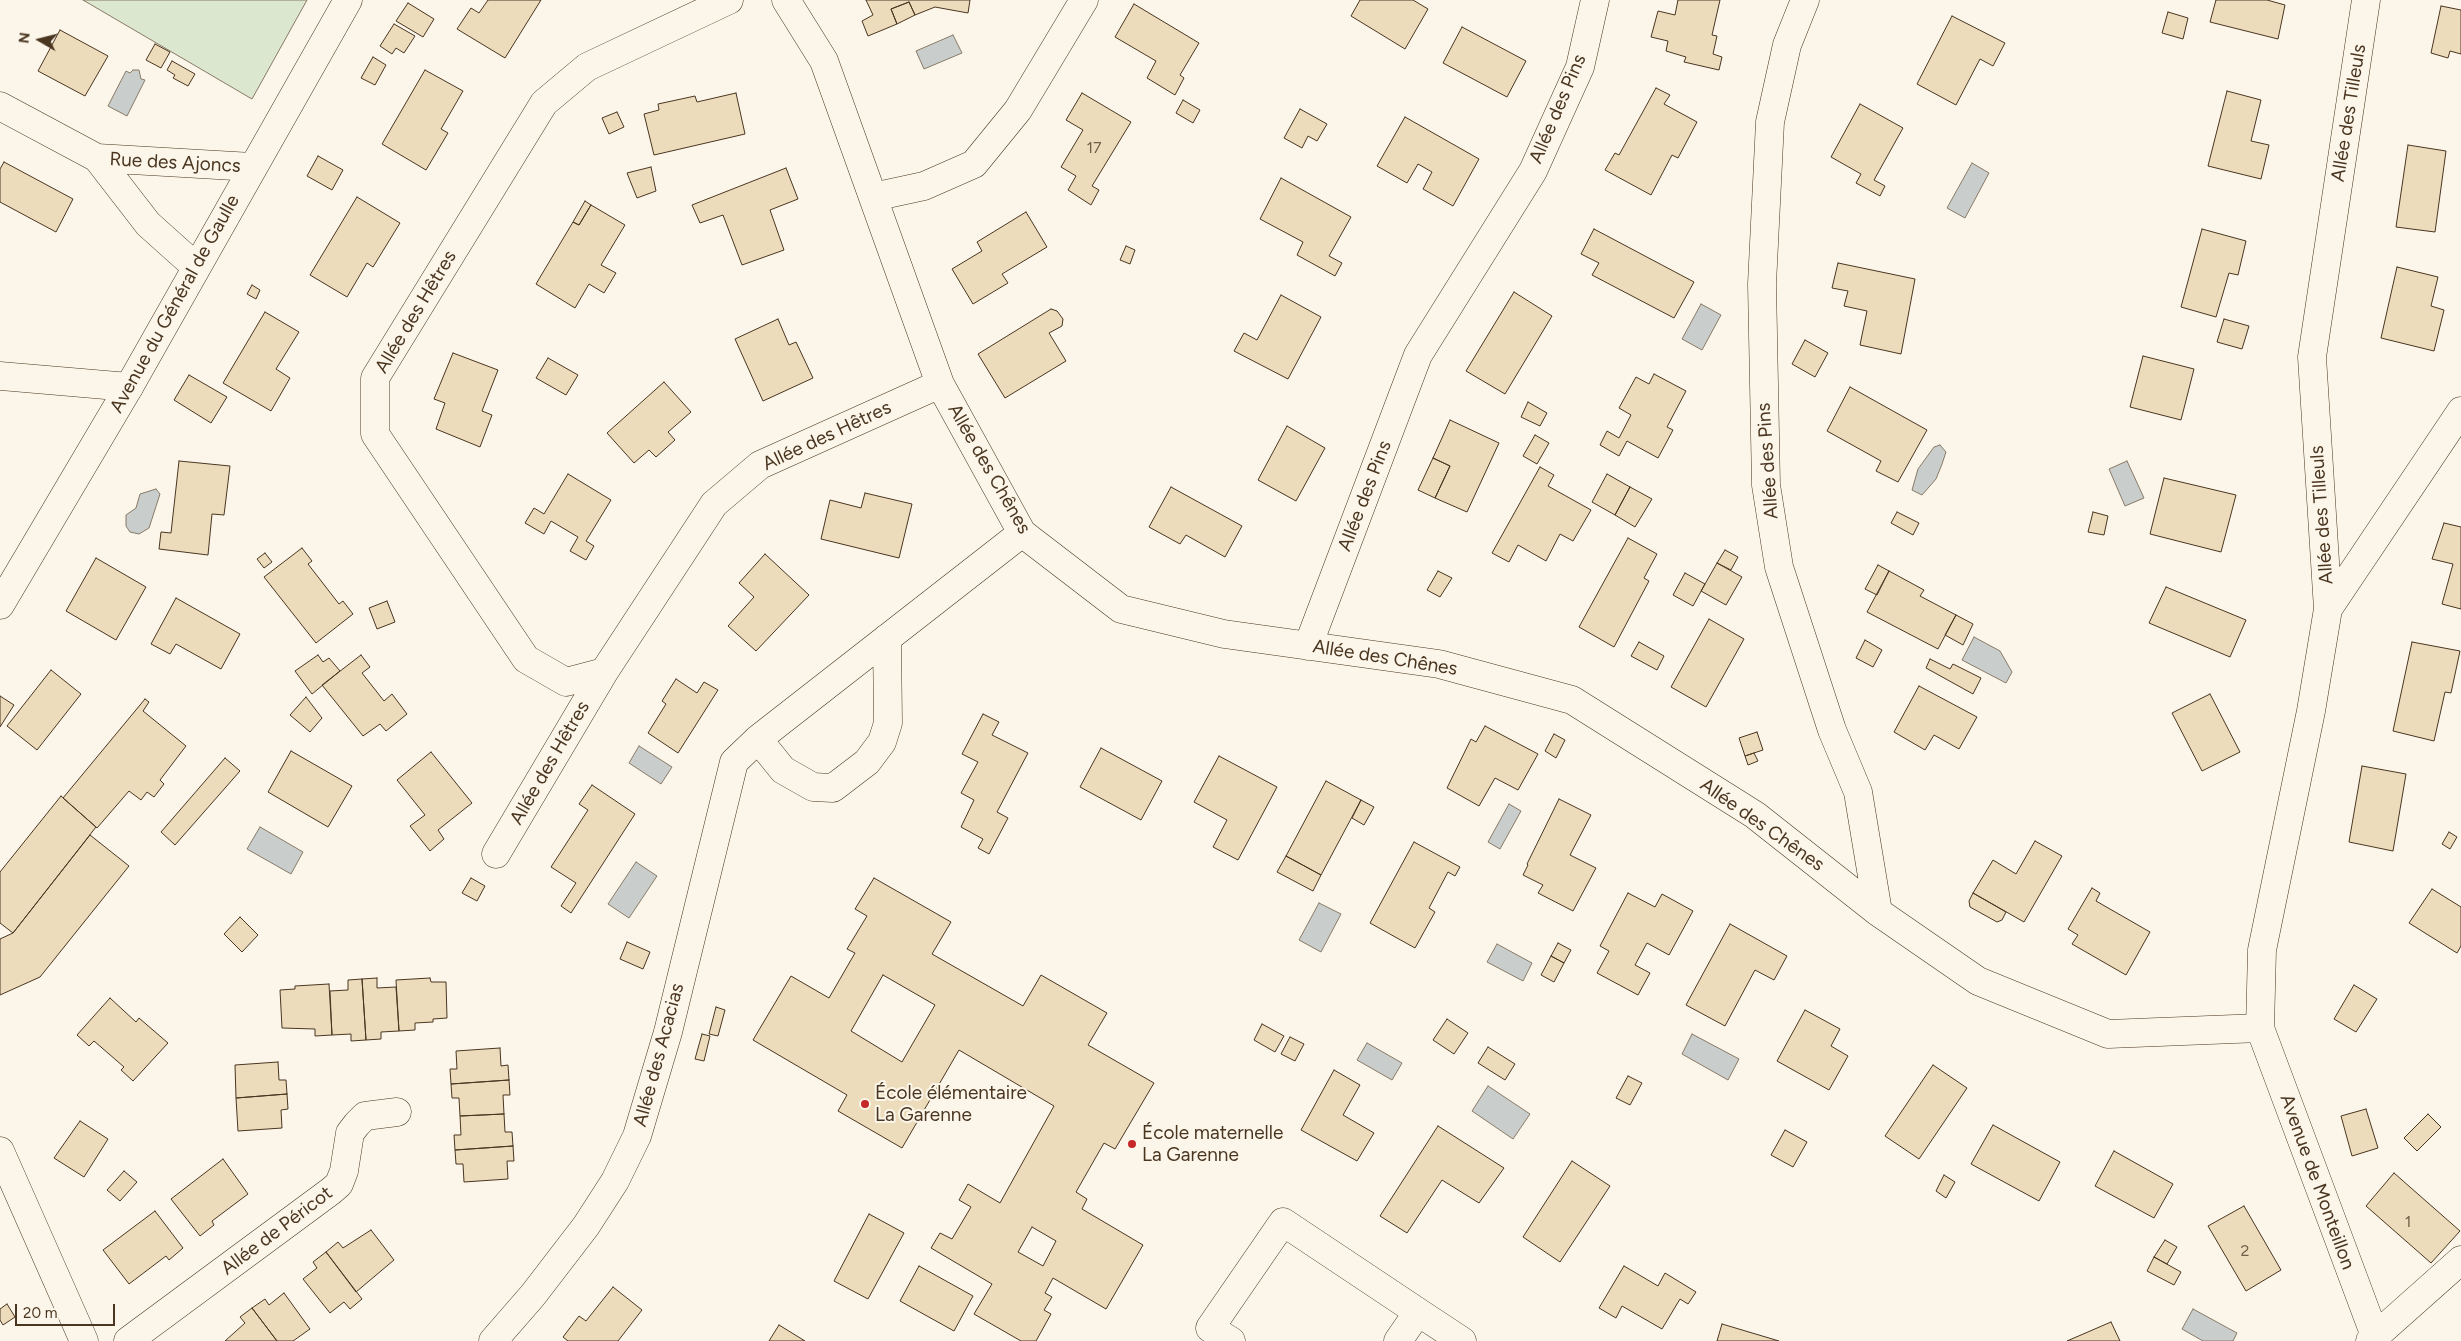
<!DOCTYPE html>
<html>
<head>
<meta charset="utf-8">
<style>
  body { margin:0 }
  #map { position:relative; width:2461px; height:1341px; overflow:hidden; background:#fbf6e9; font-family:Figtree,sans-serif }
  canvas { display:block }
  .north { position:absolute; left:15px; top:15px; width:50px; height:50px; -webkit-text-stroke:4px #fbf6e9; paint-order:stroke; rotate:278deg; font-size:14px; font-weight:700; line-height:20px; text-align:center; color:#4a3520 }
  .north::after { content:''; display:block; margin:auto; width:18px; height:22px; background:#4a3520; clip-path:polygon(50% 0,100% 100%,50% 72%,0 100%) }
  .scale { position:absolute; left:15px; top:1304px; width:100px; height:22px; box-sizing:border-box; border:2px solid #4a3520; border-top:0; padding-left:6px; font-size:15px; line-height:18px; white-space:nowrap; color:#4a3520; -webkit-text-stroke:4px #fbf6e9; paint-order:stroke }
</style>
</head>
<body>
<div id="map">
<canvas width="2461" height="1341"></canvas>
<div class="north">N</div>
<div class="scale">20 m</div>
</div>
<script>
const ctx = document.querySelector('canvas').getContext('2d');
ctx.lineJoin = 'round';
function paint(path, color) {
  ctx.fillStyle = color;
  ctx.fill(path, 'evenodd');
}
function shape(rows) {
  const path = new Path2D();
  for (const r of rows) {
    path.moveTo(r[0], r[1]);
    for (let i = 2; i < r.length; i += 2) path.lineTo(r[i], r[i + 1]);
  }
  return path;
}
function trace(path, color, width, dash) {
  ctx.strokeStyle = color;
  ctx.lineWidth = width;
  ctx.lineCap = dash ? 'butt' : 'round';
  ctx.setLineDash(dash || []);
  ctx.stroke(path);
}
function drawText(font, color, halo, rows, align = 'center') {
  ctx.font = font + ' Figtree,sans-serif';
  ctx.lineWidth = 4;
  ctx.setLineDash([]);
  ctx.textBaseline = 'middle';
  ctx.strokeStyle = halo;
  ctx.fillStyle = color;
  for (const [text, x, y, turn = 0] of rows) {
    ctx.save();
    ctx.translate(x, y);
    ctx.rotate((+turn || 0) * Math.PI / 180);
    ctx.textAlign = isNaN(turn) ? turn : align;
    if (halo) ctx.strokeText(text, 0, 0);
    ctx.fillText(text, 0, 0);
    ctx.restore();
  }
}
const green = shape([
  [83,0,307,0,252,99,83,0]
]);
paint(green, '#dce7d0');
trace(green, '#887966', 1);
const water = shape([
  [953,35,962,53,924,69,916,51,953,35],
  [133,70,139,70,141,79,145,80,127,116,108,106,126,71,130,73,133,70],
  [1972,163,1989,173,1965,218,1947,208,1972,163],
  [1701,304,1721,315,1702,350,1682,339,1701,304],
  [1940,445,1946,452,1942,464,1936,479,1922,495,1912,490,1918,469,1934,447,1940,445],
  [2127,461,2144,498,2125,506,2109,469,2127,461],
  [156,489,160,494,149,528,139,534,130,532,126,526,126,515,136,508,140,494,156,489],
  [1974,637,2000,651,2012,672,2006,683,1962,660,1974,637],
  [639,746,672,767,661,784,629,763,639,746],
  [1509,804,1521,811,1500,849,1488,842,1509,804],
  [260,827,303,852,291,874,247,849,260,827],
  [636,862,657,876,629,918,608,904,636,862],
  [1319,903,1341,914,1321,952,1299,940,1319,903],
  [1497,944,1532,963,1523,981,1487,962,1497,944],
  [1692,1034,1739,1059,1728,1080,1682,1054,1692,1034],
  [1367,1043,1402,1063,1392,1080,1357,1060,1367,1043],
  [1488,1086,1530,1114,1513,1139,1472,1111,1488,1086],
  [2193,1309,2237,1333,2233,1341,2203,1341,2182,1329,2193,1309]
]);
paint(water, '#c9cecd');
trace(water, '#887966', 1);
const building = shape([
  [488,0,541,0,505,58,457,29,471,8,479,13,488,0],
  [866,0,970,0,968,13,935,7,915,15,909,2,891,9,897,24,868,36,862,21,873,15,866,0],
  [1360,0,1413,0,1428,9,1405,49,1351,16,1360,0],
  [1678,0,1720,0,1712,35,1717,36,1713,54,1722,57,1719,70,1684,62,1686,57,1666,51,1668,41,1651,37,1658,11,1675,15,1678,0],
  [2216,0,2267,0,2285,5,2278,39,2210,22,2216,0],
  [909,2,915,15,897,24,891,9,909,2],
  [408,3,434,19,423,37,396,21,408,3],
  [1134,4,1199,43,1180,75,1184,78,1175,95,1147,78,1156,61,1115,37,1134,4],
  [2441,6,2461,10,2461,54,2450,51,2448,58,2431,53,2441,6],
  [2168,12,2188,18,2183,39,2162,33,2168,12],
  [1952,16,2005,43,1993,66,1980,59,1956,105,1917,84,1952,16],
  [394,24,415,36,404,53,396,48,392,54,380,46,394,24],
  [1462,27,1526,61,1507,97,1443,63,1462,27],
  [60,30,108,56,85,96,38,71,60,30],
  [155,44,170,52,161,68,146,60,155,44],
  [373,57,386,65,375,85,361,78,373,57],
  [172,61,195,74,188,86,173,78,175,75,167,70,172,61],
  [425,70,463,91,441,129,448,133,426,170,382,144,425,70],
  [1656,88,1670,95,1664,104,1697,122,1678,158,1672,155,1651,195,1605,170,1615,153,1619,155,1656,88],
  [2227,91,2261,100,2251,141,2269,145,2261,179,2208,166,2227,91],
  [736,93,745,134,654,155,644,114,659,110,658,104,695,96,697,102,736,93],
  [1082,93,1131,122,1092,186,1099,190,1091,205,1068,190,1076,176,1061,167,1083,130,1066,120,1082,93],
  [1183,100,1200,110,1193,123,1176,113,1183,100],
  [1860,104,1903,128,1874,180,1885,186,1880,196,1856,183,1861,174,1831,157,1860,104],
  [1300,109,1327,124,1317,141,1308,136,1302,148,1284,138,1300,109],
  [617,112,624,127,609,134,602,118,617,112],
  [1405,117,1479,159,1453,206,1423,189,1432,172,1418,164,1407,183,1377,166,1405,117],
  [2408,145,2446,151,2435,232,2396,227,2408,145],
  [318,156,343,170,332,190,307,176,318,156],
  [4,162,73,199,56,232,0,202,0,169,4,162],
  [651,167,656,191,637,198,627,173,651,167],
  [786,168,798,199,770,210,784,250,742,265,723,215,700,223,692,205,786,168],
  [1281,178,1351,217,1329,256,1342,263,1335,276,1297,255,1303,242,1260,219,1281,178],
  [357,197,400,223,373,267,367,263,347,297,310,275,357,197],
  [585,201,591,205,579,225,573,222,585,201],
  [591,205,625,225,601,265,616,273,604,293,589,284,575,308,536,284,573,222,579,225,591,205],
  [1026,212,1047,247,1002,274,1008,283,973,304,952,269,982,251,977,242,1026,212],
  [1594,229,1694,282,1674,318,1592,275,1599,263,1581,254,1594,229],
  [2202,229,2246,241,2238,275,2229,273,2216,317,2181,307,2202,229],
  [1126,246,1135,250,1130,264,1120,260,1126,246],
  [1838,263,1915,279,1901,354,1860,345,1867,311,1844,306,1848,291,1832,288,1838,263],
  [2397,267,2438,277,2431,306,2444,310,2434,351,2381,338,2397,267],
  [252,285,260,290,256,299,247,294,252,285],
  [1514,292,1552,316,1505,394,1466,371,1514,292],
  [1281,295,1321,317,1288,379,1234,351,1244,333,1257,340,1281,295],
  [1051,309,1057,311,1063,319,1062,326,1049,333,1066,361,1005,398,978,354,1051,309],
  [265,312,299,332,276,369,290,378,271,411,223,383,265,312],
  [778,319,789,345,796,342,813,378,763,401,735,339,778,319],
  [2224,319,2249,326,2242,349,2217,342,2224,319],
  [1805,340,1828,353,1815,377,1792,364,1805,340],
  [453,353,498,370,482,411,492,415,480,447,436,429,445,403,434,399,453,353],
  [2143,356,2194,369,2181,420,2130,407,2143,356],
  [548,358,578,375,566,395,536,378,548,358],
  [1654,374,1686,391,1667,427,1673,430,1658,458,1627,441,1619,456,1600,445,1607,431,1619,438,1631,415,1619,408,1636,377,1649,384,1654,374],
  [189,375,227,397,211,423,174,400,189,375],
  [664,382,691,412,668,432,675,440,656,457,649,450,634,463,607,433,664,382],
  [1850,387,1927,430,1898,482,1876,471,1881,461,1827,431,1850,387],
  [1528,402,1547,413,1540,426,1521,417,1528,402],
  [1450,420,1499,443,1467,512,1435,498,1450,466,1433,458,1450,420],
  [1287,426,1325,448,1296,501,1258,480,1287,426],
  [1535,435,1549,443,1537,464,1523,456,1535,435],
  [1433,458,1450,466,1435,498,1418,490,1433,458],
  [179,461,230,466,224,515,212,514,208,555,159,549,161,532,171,533,179,461],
  [1540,467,1554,475,1548,486,1591,510,1573,541,1560,534,1546,561,1518,545,1509,562,1492,553,1540,467],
  [568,474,611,500,586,541,594,546,586,560,570,551,578,537,551,521,544,534,525,523,534,508,544,514,568,474],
  [1607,474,1630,487,1615,515,1592,502,1607,474],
  [2164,478,2236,495,2221,552,2150,534,2164,478],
  [1171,487,1242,526,1225,557,1186,535,1180,544,1149,527,1171,487],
  [1630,487,1652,499,1635,527,1615,515,1630,487],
  [865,493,912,504,899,558,821,539,830,500,861,508,865,493],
  [1897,512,1919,523,1913,535,1891,523,1897,512],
  [2093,512,2108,516,2104,535,2088,532,2093,512],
  [2444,523,2461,527,2461,609,2442,604,2453,564,2432,559,2444,523],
  [1628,538,1657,554,1644,578,1649,581,1614,647,1579,627,1628,538],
  [302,548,312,561,308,564,339,604,343,601,353,614,316,643,264,577,302,548],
  [1725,550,1738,557,1731,570,1717,563,1725,550],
  [265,553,272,562,264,568,257,559,265,553],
  [765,554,809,595,756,651,728,626,754,597,739,583,765,554],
  [96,558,146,587,116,640,66,611,96,558],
  [1717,563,1742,577,1726,605,1701,591,1717,563],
  [1878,565,1889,571,1877,595,1865,589,1878,565],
  [1438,571,1452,578,1440,597,1427,590,1438,571],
  [1889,571,1924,590,1920,596,1956,615,1938,649,1867,612,1889,571],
  [1685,573,1705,584,1693,606,1673,595,1685,573],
  [2166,587,2246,620,2230,657,2149,623,2166,587],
  [176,598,240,634,221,669,176,644,170,654,151,644,176,598],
  [387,601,395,622,377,629,369,608,387,601],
  [1956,615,1973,624,1963,645,1945,635,1956,615],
  [1709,619,1744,639,1706,707,1671,687,1709,619],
  [1865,640,1882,650,1873,667,1856,658,1865,640],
  [1639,642,1664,656,1657,670,1631,656,1639,642],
  [2412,642,2460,651,2451,693,2445,692,2434,741,2393,731,2412,642],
  [318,655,323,662,329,658,340,671,312,694,295,671,318,655],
  [361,655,370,667,362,673,384,701,392,694,407,714,386,731,380,724,363,736,322,685,361,655],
  [1930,659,1950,669,1953,664,1981,678,1973,694,1926,668,1930,659],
  [51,670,81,694,37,750,7,726,51,670],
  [676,679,697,693,704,682,718,690,678,753,648,733,666,704,662,701,676,679],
  [1919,686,1977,717,1959,749,1934,735,1925,750,1894,732,1919,686],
  [2210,694,2240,752,2202,771,2172,713,2210,694],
  [0,696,14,705,0,727,0,696],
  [306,697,322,718,310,732,290,715,306,697],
  [145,699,149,702,143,711,186,746,160,780,164,784,154,797,147,792,141,800,129,791,97,828,63,798,145,699],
  [983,714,999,722,992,735,1028,753,997,812,1008,818,989,854,978,848,983,839,961,827,974,800,961,793,978,762,962,754,983,714],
  [1485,726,1538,754,1518,790,1495,778,1479,806,1447,788,1471,739,1476,742,1485,726],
  [1757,732,1763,750,1745,756,1739,738,1757,732],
  [1554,734,1565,740,1556,758,1545,751,1554,734],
  [1101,748,1162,781,1141,820,1080,787,1101,748],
  [291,751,352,786,328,827,268,792,291,751],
  [431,752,472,803,438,830,444,839,430,851,410,826,425,815,397,780,431,752],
  [1754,753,1758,761,1748,765,1745,756,1754,753],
  [1219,756,1277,787,1238,860,1213,847,1227,820,1194,802,1219,756],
  [225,758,240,771,175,845,161,832,225,758],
  [2362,766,2406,774,2393,851,2349,842,2362,766],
  [1326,781,1361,800,1321,875,1286,856,1326,781],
  [592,785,635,814,571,913,561,906,576,883,551,867,588,810,579,804,592,785],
  [61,796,96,827,13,933,0,923,0,872,61,796],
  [1559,799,1591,815,1570,855,1596,868,1573,911,1538,893,1543,885,1523,875,1528,865,1527,864,1559,799],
  [1361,800,1374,807,1364,825,1352,818,1361,800],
  [2449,832,2457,837,2450,849,2442,844,2449,832],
  [90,835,129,866,40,977,0,995,0,939,13,933,90,835],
  [2035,841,2062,856,2024,922,1973,893,1993,860,2016,874,2035,841],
  [1414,842,1460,867,1455,876,1448,872,1429,908,1435,912,1415,948,1370,923,1414,842],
  [1286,856,1321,875,1313,891,1277,872,1286,856],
  [471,878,485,886,477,901,462,893,471,878],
  [874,878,951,922,932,954,1023,1006,1041,975,1107,1013,1088,1045,1154,1083,1115,1149,1104,1143,1076,1192,1087,1199,1082,1209,1143,1245,1106,1309,1053,1278,1045,1293,1052,1297,1044,1310,1051,1314,1036,1341,1021,1341,974,1314,992,1284,931,1248,940,1233,952,1239,971,1207,959,1200,968,1184,1000,1203,1054,1106,959,1050,902,1148,838,1111,847,1095,753,1040,791,976,829,998,855,953,847,949,867,916,855,909,874,878],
  [883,975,935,1005,902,1062,851,1031,883,975],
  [1032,1227,1056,1241,1043,1266,1018,1252,1032,1227],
  [2092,888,2100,893,2096,901,2150,932,2126,975,2072,944,2078,935,2068,929,2092,888],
  [2432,889,2461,907,2461,946,2457,953,2409,923,2432,889],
  [1628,893,1655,907,1662,894,1693,911,1669,955,1647,943,1635,965,1650,973,1638,995,1597,973,1609,951,1600,946,1628,893],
  [1973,893,2006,912,2002,920,1997,922,1970,907,1969,901,1973,893],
  [240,917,258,935,242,952,224,934,240,917],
  [1730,924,1787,956,1774,980,1755,970,1725,1026,1686,1005,1730,924],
  [627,942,650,952,643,969,620,959,627,942],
  [1558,943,1571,950,1564,963,1551,956,1558,943],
  [1551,956,1564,963,1554,982,1541,975,1551,956],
  [377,978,377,988,396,987,399,1031,381,1032,381,1039,366,1040,362,979,377,978],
  [430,978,431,982,446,982,447,1018,433,1019,433,1022,415,1023,415,1030,399,1031,396,980,430,978],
  [362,979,366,1040,351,1041,351,1034,332,1035,330,991,348,990,348,980,362,979],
  [329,984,332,1035,315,1036,315,1029,282,1028,280,990,295,989,295,986,329,984],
  [2354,985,2377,999,2356,1032,2334,1019,2354,985],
  [110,998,136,1022,139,1018,168,1043,133,1081,121,1070,124,1067,94,1041,89,1046,77,1035,110,998],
  [716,1007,725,1010,718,1036,709,1034,716,1007],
  [1805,1010,1840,1029,1831,1046,1848,1056,1829,1090,1777,1061,1805,1010],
  [1447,1019,1468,1033,1454,1054,1433,1040,1447,1019],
  [1262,1024,1284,1036,1275,1052,1254,1040,1262,1024],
  [702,1034,710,1036,704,1061,695,1059,702,1034],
  [1290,1037,1304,1044,1295,1061,1281,1054,1290,1037],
  [1488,1047,1515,1064,1505,1080,1478,1063,1488,1047],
  [500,1048,501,1066,508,1065,509,1080,451,1084,450,1069,457,1069,456,1051,500,1048],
  [278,1062,279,1080,286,1080,287,1094,236,1098,235,1065,278,1062],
  [1933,1065,1967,1088,1919,1159,1885,1136,1933,1065],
  [1334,1070,1360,1085,1343,1115,1374,1133,1357,1161,1301,1130,1334,1070],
  [1628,1076,1642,1083,1630,1105,1616,1098,1628,1076],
  [509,1080,510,1095,503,1095,504,1114,460,1116,459,1098,452,1098,451,1084,509,1080],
  [287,1094,288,1109,281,1110,282,1128,238,1131,236,1098,287,1094],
  [2366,1109,2378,1148,2352,1156,2341,1116,2366,1109],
  [504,1114,505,1132,512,1132,513,1146,455,1150,454,1135,461,1135,460,1116,504,1114],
  [2428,1114,2441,1127,2417,1151,2404,1138,2428,1114],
  [80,1121,108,1139,84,1177,54,1158,80,1121],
  [1993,1125,2060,1162,2039,1201,1971,1164,1993,1125],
  [1438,1126,1504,1168,1479,1203,1442,1180,1407,1233,1380,1216,1438,1126],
  [1785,1130,1807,1142,1793,1167,1771,1155,1785,1130],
  [513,1146,514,1161,507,1161,508,1179,464,1182,463,1164,456,1164,455,1150,513,1146],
  [2114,1151,2173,1184,2154,1218,2095,1186,2114,1151],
  [223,1159,248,1194,212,1221,214,1225,200,1236,171,1199,223,1159],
  [1572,1161,1610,1186,1560,1262,1523,1237,1572,1161],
  [124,1171,137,1182,120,1201,107,1190,124,1171],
  [2394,1173,2460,1231,2431,1263,2366,1206,2394,1173],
  [1944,1175,1955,1182,1946,1198,1936,1191,1944,1175],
  [2244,1206,2281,1270,2246,1291,2208,1226,2244,1206],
  [155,1211,183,1248,169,1260,166,1256,129,1284,103,1250,155,1211],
  [869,1214,904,1233,868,1299,834,1281,869,1214],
  [371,1230,394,1260,356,1292,326,1252,338,1242,343,1248,371,1230],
  [2165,1240,2177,1247,2167,1264,2154,1257,2165,1240],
  [326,1252,362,1299,350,1309,344,1302,330,1313,303,1279,317,1268,313,1262,326,1252],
  [2154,1257,2181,1272,2174,1285,2147,1271,2154,1257],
  [919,1266,973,1296,954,1331,900,1301,919,1266],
  [1624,1266,1658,1286,1665,1273,1696,1292,1688,1304,1680,1299,1662,1329,1622,1306,1616,1318,1599,1308,1624,1266],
  [613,1287,642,1310,618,1341,568,1341,563,1337,579,1316,586,1321,613,1287],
  [284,1293,310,1329,293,1341,277,1341,252,1308,265,1299,269,1305,284,1293],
  [7,1304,15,1317,3,1325,0,1320,0,1309,7,1304],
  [252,1308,277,1341,225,1341,245,1323,240,1317,252,1308],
  [2111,1322,2120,1341,2067,1341,2111,1322],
  [1722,1324,1779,1341,1717,1341,1722,1324],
  [779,1325,805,1341,769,1341,779,1325]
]);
paint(building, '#ecdcbc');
trace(building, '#4a3520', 1);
const street = shape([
  [729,0,587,67,544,103,375,378,375,434,526,659,566,682,604,672,714,504,760,465,940,384],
  [786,0,824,61,940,384,1022,533,1121,609,1224,634,1439,664,1572,700,1755,815,1878,912,1978,981,2108,1034,2260,1028],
  [1805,0,1787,45,1770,122,1762,284,1766,485,1779,567,1832,730,1858,792,1878,912],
  [2366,0,2312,357,2328,609,2311,711,2262,950,2260,1028,2375,1336],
  [0,106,97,158,148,224,196,267],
  [97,158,252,167],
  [873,197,924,186,974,164,1018,110,1084,0],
  [0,376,129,387],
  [2328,609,2461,411],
  [1308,646,1418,355,1533,171,1580,67,1595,0],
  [758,739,783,770,813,787,833,788,867,762,882,742,888,723,887,638],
  [496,854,604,672],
  [0,1151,84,1341],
  [128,1341,331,1191,339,1184,344,1171,350,1133,357,1124,365,1116,397,1112],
  [493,1341,533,1295,586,1226,615,1181,637,1136,668,1032,734,762,758,739,1022,533],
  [1231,1341,1210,1328,1283,1222,1418,1312],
  [1398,1341,1418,1312,1462,1341],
  [2370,1341,2461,1260]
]);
const secondary = shape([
  [0,605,129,387,348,0]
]);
trace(street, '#4a3520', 29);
trace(secondary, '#4a3520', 29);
trace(street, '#fbf6e9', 28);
trace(secondary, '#fbf6e9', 28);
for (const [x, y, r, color] of [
  [865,1104,5,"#c62828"],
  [1132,1144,5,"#c62828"]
]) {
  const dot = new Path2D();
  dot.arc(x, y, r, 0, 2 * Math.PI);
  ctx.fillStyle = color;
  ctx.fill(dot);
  trace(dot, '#fbf6e9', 2);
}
drawText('16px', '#725f47', null, [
  ["17",1094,148],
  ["1",2408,1222],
  ["2",2245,1251]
]);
drawText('19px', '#4a3520', '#fbf6e9', [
  ["Allée des Pins",1558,109,-67],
  ["Allée des Tilleuls",2349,113,-81],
  ["Rue des Ajoncs",175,163,3],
  ["Avenue du Général de Gaulle",175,304,-61],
  ["Allée des Hêtres",416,312,-59],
  ["Allée des Hêtres",827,436,-25],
  ["Allée des Pins",1768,461,-94],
  ["Allée des Chênes",989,469,60],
  ["Allée des Pins",1365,496,-69],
  ["Allée des Tilleuls",2322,515,-94],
  ["Allée des Chênes",1385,658,9],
  ["Allée des Hêtres",550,763,-60],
  ["Allée des Chênes",1762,825,35],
  ["Allée des Acacias",659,1055,-75],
  ["Avenue de Monteillon",2317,1182,70],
  ["Allée de Péricot",277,1231,-37]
]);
drawText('19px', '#4a3520', '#fbf6e9', [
  ["École élémentaire",875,1093],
  ["La Garenne",875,1115],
  ["École maternelle",1142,1133],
  ["La Garenne",1142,1155]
], 'left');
</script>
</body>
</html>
